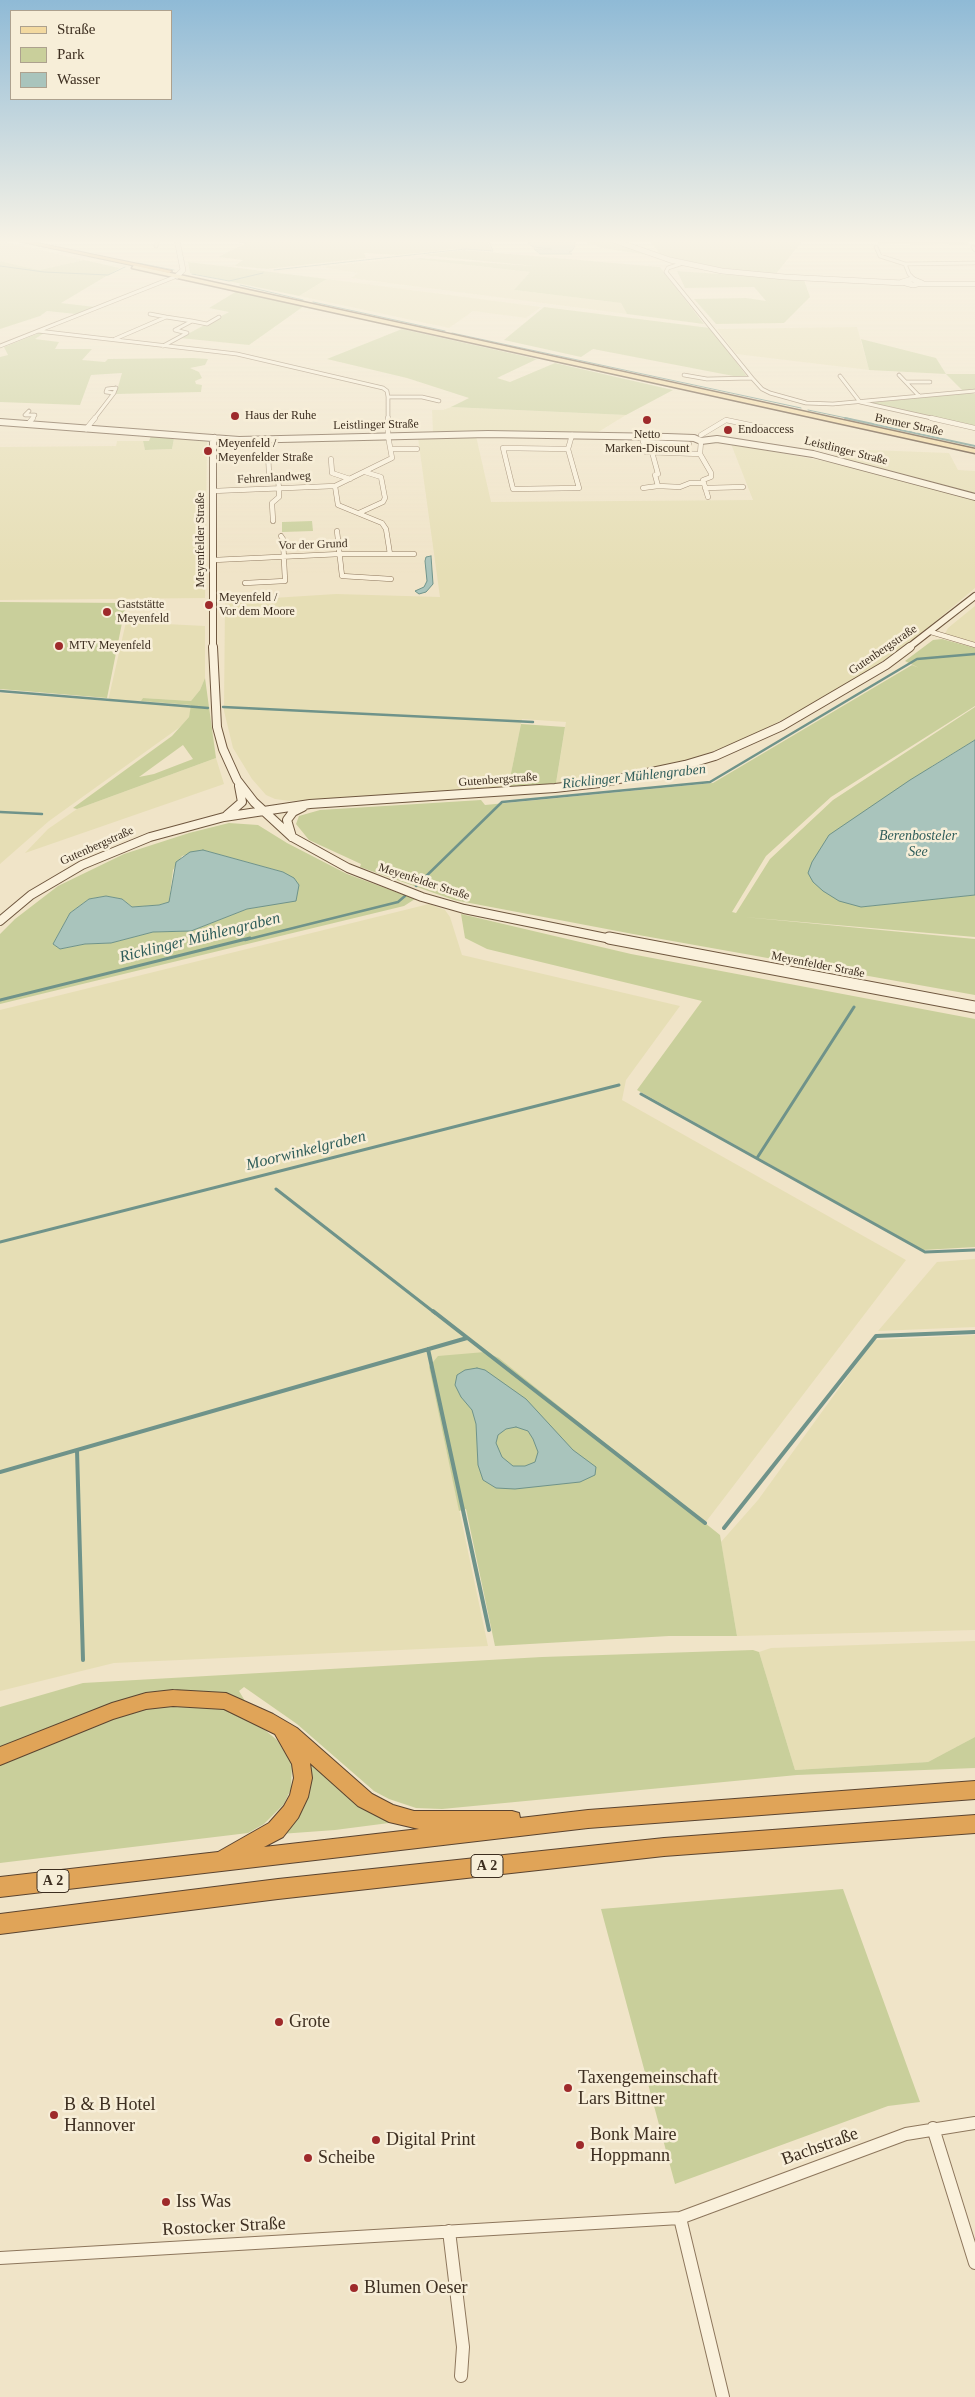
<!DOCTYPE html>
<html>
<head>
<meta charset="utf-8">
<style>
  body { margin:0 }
  #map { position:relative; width:975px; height:2397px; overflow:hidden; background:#f0e4c8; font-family:Georgia,serif }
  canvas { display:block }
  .legend { position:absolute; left:10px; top:10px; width:162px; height:90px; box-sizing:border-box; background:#f7eed8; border:1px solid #ada18e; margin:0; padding:6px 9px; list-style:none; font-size:15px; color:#3d2e20 }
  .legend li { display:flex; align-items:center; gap:10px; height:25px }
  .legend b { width:25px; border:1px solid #ada18e }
</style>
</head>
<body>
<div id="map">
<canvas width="975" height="2397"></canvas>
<ul class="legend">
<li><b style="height:6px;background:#f3d9a0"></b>Straße</li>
<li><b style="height:14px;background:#c9cf9b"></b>Park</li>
<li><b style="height:14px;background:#a9c4bc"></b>Wasser</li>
</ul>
</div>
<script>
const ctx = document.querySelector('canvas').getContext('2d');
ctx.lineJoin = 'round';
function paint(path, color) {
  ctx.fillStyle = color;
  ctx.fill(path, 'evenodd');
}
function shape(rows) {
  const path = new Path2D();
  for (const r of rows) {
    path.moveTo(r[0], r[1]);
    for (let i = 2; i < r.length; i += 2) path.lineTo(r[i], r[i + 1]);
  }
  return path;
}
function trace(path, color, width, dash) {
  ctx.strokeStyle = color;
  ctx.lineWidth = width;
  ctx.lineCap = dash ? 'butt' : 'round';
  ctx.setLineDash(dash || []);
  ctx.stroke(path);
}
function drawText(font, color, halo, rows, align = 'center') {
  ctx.font = font + ' Georgia,serif';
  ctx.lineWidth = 5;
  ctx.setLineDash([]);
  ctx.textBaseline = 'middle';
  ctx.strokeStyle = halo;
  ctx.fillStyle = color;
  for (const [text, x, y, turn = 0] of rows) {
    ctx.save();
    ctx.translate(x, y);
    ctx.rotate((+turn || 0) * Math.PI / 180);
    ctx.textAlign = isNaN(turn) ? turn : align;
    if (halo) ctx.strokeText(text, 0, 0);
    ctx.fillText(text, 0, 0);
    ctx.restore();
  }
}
paint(shape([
  [0,241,84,260,39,270,0,261],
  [413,259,530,272,515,290,621,303,627,314,351,278,358,273,320,267,384,260],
  [327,279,541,307,526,318,473,311,449,328,299,296],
  [857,327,869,370,736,354,717,329],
  [451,407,626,415,595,434,433,433,432,410,443,410],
  [476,436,491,502,753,500,731,444,829,462,975,500,975,588,924,631,880,663,814,704,740,741,683,762,596,779,556,783,566,722,522,719,508,788,290,801,275,799,266,795,252,779,233,748,224,711,225,601,336,594,440,597,418,438],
  [174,438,207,442,205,598,0,600,0,447,116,446,117,441,143,441,145,450,172,449],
  [845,449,949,453,958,470,975,471,975,493,834,456],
  [975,606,975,643,945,634,948,628],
  [126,622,205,626,205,678,200,690,191,701,143,698,142,701,192,705,189,717,180,727,49,821,0,864,0,693,108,701],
  [216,758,224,784,25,853,48,829,77,809],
  [429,904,445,910,450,917,462,955,680,1006,626,1080,622,1100,906,1260,705,1523,499,1358,429,1367,488,1646,114,1663,0,1691,0,1010],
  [975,1259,975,1327,878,1331,937,1262],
  [975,1335,975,1630,737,1636,721,1542,758,1500,874,1340],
  [975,1641,975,1737,928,1762,795,1770,759,1652,771,1648]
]), '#e6deb5');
paint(shape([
  [216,240,486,240,492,251,455,249,398,255,364,253,366,258,267,269,234,266,243,260,218,257,246,243],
  [580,240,606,240,648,255,603,248],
  [649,240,803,240,775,275,697,265,660,254],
  [877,240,966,240,969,245,879,244],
  [464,250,660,267,704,324,627,314,621,303,514,290,530,272,413,259,420,258,535,266,421,255],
  [84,260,120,268,61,303,95,307,76,314,47,311,40,316,0,329,0,261,39,270],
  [188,262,231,267,327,279,299,296,190,273],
  [677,271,804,280,810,297,784,323,716,324,694,299,746,298,766,301,754,287,685,288],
  [237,291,304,306,249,345,180,338,229,312,209,308],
  [544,307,710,328,749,379,593,349,581,357,504,340],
  [402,329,537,359,497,378,510,382,555,363,673,390,626,415,451,407,469,398,407,378,327,359],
  [39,333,44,333,35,339,59,342,55,349,92,349,82,360,105,362,108,359,193,358,208,359,205,365,190,368,199,372,202,378,195,381,196,384,202,385,201,392,116,394,122,373,91,375,80,405,0,402,0,357,8,355,4,347],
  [861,339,936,358,946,374,975,374,975,389,963,391,946,374,869,370],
  [965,393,975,394,975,426,868,403],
  [151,436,174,438,172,449,145,450,143,441,149,441],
  [312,521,313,531,282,532,282,522],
  [0,602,126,603,107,698,0,689],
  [942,639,975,648,975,706,831,797,766,856,732,912,736,913,770,859,833,800,975,707,975,740,932,766,860,907,975,895,975,937,744,917,975,939,975,995,633,934,454,900,360,867,361,864,309,840,296,824,299,816,320,810,481,800,485,805,713,783,912,665,919,668,905,661,933,640],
  [205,678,216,758,77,809,73,808,172,736,189,717,191,705,141,701,143,698,191,701,200,690],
  [183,745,193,759,154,774,139,777],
  [521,724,565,727,556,783,508,788],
  [229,823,258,825,287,843,347,874,415,899,404,906,0,1004,0,934,15,919,58,886,124,854,189,833],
  [203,850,283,872,259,907,247,909,191,931,153,932,111,943,85,944,60,949,53,944,70,913,89,899,106,896,122,899,132,907,159,905,169,902,173,870,182,856],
  [461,914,631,954,975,1019,975,1247,923,1250,637,1090,702,1001,487,949,465,938],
  [485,1352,499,1358,720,1535,737,1636,669,1636,495,1646,466,1509,459,1511,429,1367,438,1356],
  [753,1650,759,1652,795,1770,928,1762,975,1737,975,1768,797,1775,442,1809,416,1808,389,1799,374,1791,297,1724,244,1687,239,1691,260,1726,277,1740,292,1764,291,1789,284,1804,264,1824,248,1833,0,1863,0,1707,83,1683,542,1657],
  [302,1750,361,1804,389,1823,335,1830,280,1834],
  [843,1889,920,2102,888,2106,675,2184,601,1909]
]), '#c9cf9b');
const water = shape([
  [531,240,572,240,575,241,575,246,572,251,569,252,572,254,540,254,534,249,552,249,533,247,528,243,531,240],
  [431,556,433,584,426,592,419,594,415,591,424,587,427,581,425,561,426,557,431,556],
  [975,740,975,895,861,907,839,901,823,891,813,882,808,873,812,862,829,835,910,780,975,740],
  [203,850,283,872,294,878,299,885,296,901,247,909,191,931,153,932,111,943,85,944,60,949,53,944,70,913,89,899,106,896,122,899,132,907,159,905,169,902,176,862,190,852,203,850],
  [477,1368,485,1370,526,1399,573,1450,596,1467,595,1475,580,1482,515,1489,496,1488,483,1480,478,1465,476,1424,472,1410,461,1397,455,1385,457,1375,465,1370,477,1368],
  [516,1427,528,1431,533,1439,538,1452,535,1462,525,1466,513,1466,502,1457,496,1443,498,1435,506,1429,516,1427]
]);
paint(water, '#a9c4bc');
trace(water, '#6f938a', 1);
trace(shape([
  [879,242,964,243],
  [138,263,174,270],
  [0,266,44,272,108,275,125,267],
  [274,270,465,249,493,251,488,240],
  [192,274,229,281,263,273],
  [240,285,303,300],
  [313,302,445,331],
  [452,333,801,408],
  [808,410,851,419]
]), '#6f938a', 1);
trace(shape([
  [845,418,975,446]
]), '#6f938a', 2);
trace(shape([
  [0,691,208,708],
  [223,707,533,722],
  [0,812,42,814],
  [416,886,502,802,710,782,917,659,975,654],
  [245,940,398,902,405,896]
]), '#6f938a', 2.5);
trace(shape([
  [0,1000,250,938],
  [641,1094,925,1252,975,1250],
  [757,1158,854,1007],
  [276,1189,435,1313],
  [0,1242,619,1085]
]), '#6f938a', 3);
trace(shape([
  [433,1311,705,1523],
  [428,1349,489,1630],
  [77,1450,83,1660],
  [0,1472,467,1338],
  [724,1528,876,1336,975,1332]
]), '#6f938a', 4);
const streetFar2 = shape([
  [156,246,158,240],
  [876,247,880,256,905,264],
  [973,247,975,250],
  [683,263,668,268,666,272,752,378,762,389,770,393,806,403,833,404,975,391],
  [915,280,909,274,905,264,975,263],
  [150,314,166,317],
  [192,321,207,324,219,317],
  [38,331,237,354,383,388,387,391,388,397,388,419],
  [115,339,166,317,192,321,175,330,187,333,163,346],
  [0,346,177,276],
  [684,375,707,379,752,378],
  [899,375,919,396],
  [840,376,860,402,936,419],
  [906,382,930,382],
  [116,388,114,393,106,392,107,389,116,388],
  [388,397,422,397,439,401],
  [29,411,25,415,35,415,32,419],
  [94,419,114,393]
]);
const streetFar1 = shape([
  [388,418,388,436,392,458,335,486,338,505,382,523,386,529,390,554],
  [931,418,975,428],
  [28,424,33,418],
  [86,429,95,418],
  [701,435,726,420,769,429],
  [643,441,646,452,700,454],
  [701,441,700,454,711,473,711,477,703,480,708,497],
  [643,442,689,444],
  [503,448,568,449,579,488,513,489,503,448],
  [391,449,417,449],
  [568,449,572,435],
  [652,452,658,474,655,475,658,486,680,487,690,483,703,483],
  [268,453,269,474,278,480,279,488,279,497,272,503,273,521],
  [331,459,332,473,350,479],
  [643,488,658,486],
  [705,488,743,487],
  [213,491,335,486],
  [359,513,383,502,385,498,381,477,365,472],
  [337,531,342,576,391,579],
  [214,560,340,554,414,554],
  [245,583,285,581,283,539,281,536],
  [931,632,975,645]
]);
const street = shape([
  [933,2128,975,2263],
  [680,2218,723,2397],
  [449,2231,463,2347,461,2376],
  [0,2258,680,2218,906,2134,975,2123]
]);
const secondaryFar3 = shape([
  [177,240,183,270,177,276],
  [613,240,670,260,722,271,785,277,903,283],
  [912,279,922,283,913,285,902,282,912,279],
  [921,284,975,284]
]);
const secondaryFar2 = shape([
  [0,422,239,440,488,434,667,437,694,438,701,441,717,439,813,454,975,497],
  [213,648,213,442,215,438],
  [908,648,975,596]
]);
const secondaryFar1 = shape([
  [213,647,217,727,223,749,237,780,254,802,292,837,348,868,422,897,464,909,616,940],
  [227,815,242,802,239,786],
  [292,837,287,820,293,812,303,807],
  [0,921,31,895,82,865,150,837,224,817,310,804,555,788,600,783,685,765,715,756,782,726,886,665,910,647]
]);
const secondary = shape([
  [609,938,975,1007]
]);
const primary = shape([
  [134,265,975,449,975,453,132,268,134,265]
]);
const highway = shape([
  [13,240,23,240,172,271,169,273,13,240],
  [173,1690,226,1693,273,1714,297,1728,372,1794,393,1805,414,1811,512,1811,519,1813,520,1818,588,1810,975,1781,975,1799,588,1828,0,1897,0,1877,218,1852,269,1823,284,1806,290,1795,294,1778,292,1764,275,1734,224,1709,173,1706,146,1709,113,1719,0,1765,0,1747,112,1703,146,1693,173,1690],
  [310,1763,358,1806,389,1822,419,1829,264,1847,283,1837,298,1818,308,1797,312,1778,310,1763],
  [975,1815,975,1833,664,1856,278,1899,0,1934,0,1914,278,1879,664,1838,975,1815]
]);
trace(streetFar2, '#8d765c', 4.5);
trace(streetFar1, '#8d765c', 5.5);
trace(street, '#8d765c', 14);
trace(secondaryFar3, '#6f573f', 6);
trace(secondaryFar2, '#6f573f', 8);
trace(secondaryFar1, '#6f573f', 10);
trace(secondary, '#6f573f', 13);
trace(primary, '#5b4430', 3);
trace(highway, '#5b4430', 2);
trace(streetFar2, '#faf1dc', 3);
trace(streetFar1, '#faf1dc', 4.5);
trace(street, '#faf1dc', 12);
trace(secondaryFar3, '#faf1dc', 5);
trace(secondaryFar2, '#faf1dc', 6);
trace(secondaryFar1, '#faf1dc', 8);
trace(secondary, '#faf1dc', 11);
paint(primary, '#f3d9a0');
paint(highway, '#e0a458');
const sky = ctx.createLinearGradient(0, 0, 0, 575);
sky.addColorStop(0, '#8fbad6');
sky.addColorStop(0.42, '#f8f3e6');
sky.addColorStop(1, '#f8f3e600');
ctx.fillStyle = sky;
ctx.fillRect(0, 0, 975, 575);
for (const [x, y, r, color] of [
  [235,416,5,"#9e2a2b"],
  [647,420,5,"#9e2a2b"],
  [728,430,5,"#9e2a2b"],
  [208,451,5,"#9e2a2b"],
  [209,605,5,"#9e2a2b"],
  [107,612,5,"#9e2a2b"],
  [59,646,5,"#9e2a2b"],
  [279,2022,5,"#9e2a2b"],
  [568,2088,5,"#9e2a2b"],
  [54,2115,5,"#9e2a2b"],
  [376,2140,5,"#9e2a2b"],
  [580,2145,5,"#9e2a2b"],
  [308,2158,5,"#9e2a2b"],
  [166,2202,5,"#9e2a2b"],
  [354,2288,5,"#9e2a2b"]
]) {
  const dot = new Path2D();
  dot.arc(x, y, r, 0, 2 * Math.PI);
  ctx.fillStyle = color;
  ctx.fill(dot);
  trace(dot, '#f7eed8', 2);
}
drawText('12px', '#3d2e20', '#f7eed8', [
  ["Haus der Ruhe",245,416],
  ["Endoaccess",738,430],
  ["Netto",647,435,"center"],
  ["Marken-Discount",647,449,"center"],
  ["Meyenfeld /",218,444],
  ["Meyenfelder Straße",218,458],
  ["Meyenfeld /",219,598],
  ["Vor dem Moore",219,612],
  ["Gaststätte",117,605],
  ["Meyenfeld",117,619],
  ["MTV Meyenfeld",69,646]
], 'left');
drawText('12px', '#3d2e20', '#f7eed8', [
  ["Leistlinger Straße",376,425,-1],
  ["Bremer Straße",909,425,12],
  ["Leistlinger Straße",846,451,14],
  ["Fehrenlandweg",274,478,-3],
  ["Meyenfelder Straße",201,540,-90],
  ["Vor der Grund",313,545,-2],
  ["Gutenbergstraße",883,650,-34],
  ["Gutenbergstraße",498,780,-4],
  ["Gutenbergstraße",97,846,-24],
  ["Meyenfelder Straße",424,882,18],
  ["Meyenfelder Straße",818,965,11]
]);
drawText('italic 14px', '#2f5d5a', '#f7eed8', [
  ["Ricklinger Mühlengraben",634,777,-6],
  ["Berenbosteler",918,836],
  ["See",918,852]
]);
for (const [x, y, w] of [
  [487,1866,32],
  [53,1881,32]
]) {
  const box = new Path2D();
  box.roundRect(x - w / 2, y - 11.5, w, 23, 4);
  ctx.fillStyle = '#f7eed8';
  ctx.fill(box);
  trace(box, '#3d2e20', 1);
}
drawText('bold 14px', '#3d2e20', null, [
  ["A 2",487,1866],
  ["A 2",53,1881]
]);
drawText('italic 16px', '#2f5d5a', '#f7eed8', [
  ["Ricklinger Mühlengraben",200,938,-14],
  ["Moorwinkelgraben",306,1151,-14]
]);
drawText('18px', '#3d2e20', '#f7eed8', [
  ["Grote",289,2022],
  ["Taxengemeinschaft",578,2078],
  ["Lars Bittner",578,2099],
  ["B & B Hotel",64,2105],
  ["Hannover",64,2126],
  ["Bonk Maire",590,2135],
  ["Hoppmann",590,2156],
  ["Digital Print",386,2140],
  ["Scheibe",318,2158],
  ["Iss Was",176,2202],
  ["Blumen Oeser",364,2288]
], 'left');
drawText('18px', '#3d2e20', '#f7eed8', [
  ["Bachstraße",820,2147,-20],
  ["Rostocker Straße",224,2227,-3]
]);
</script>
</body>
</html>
